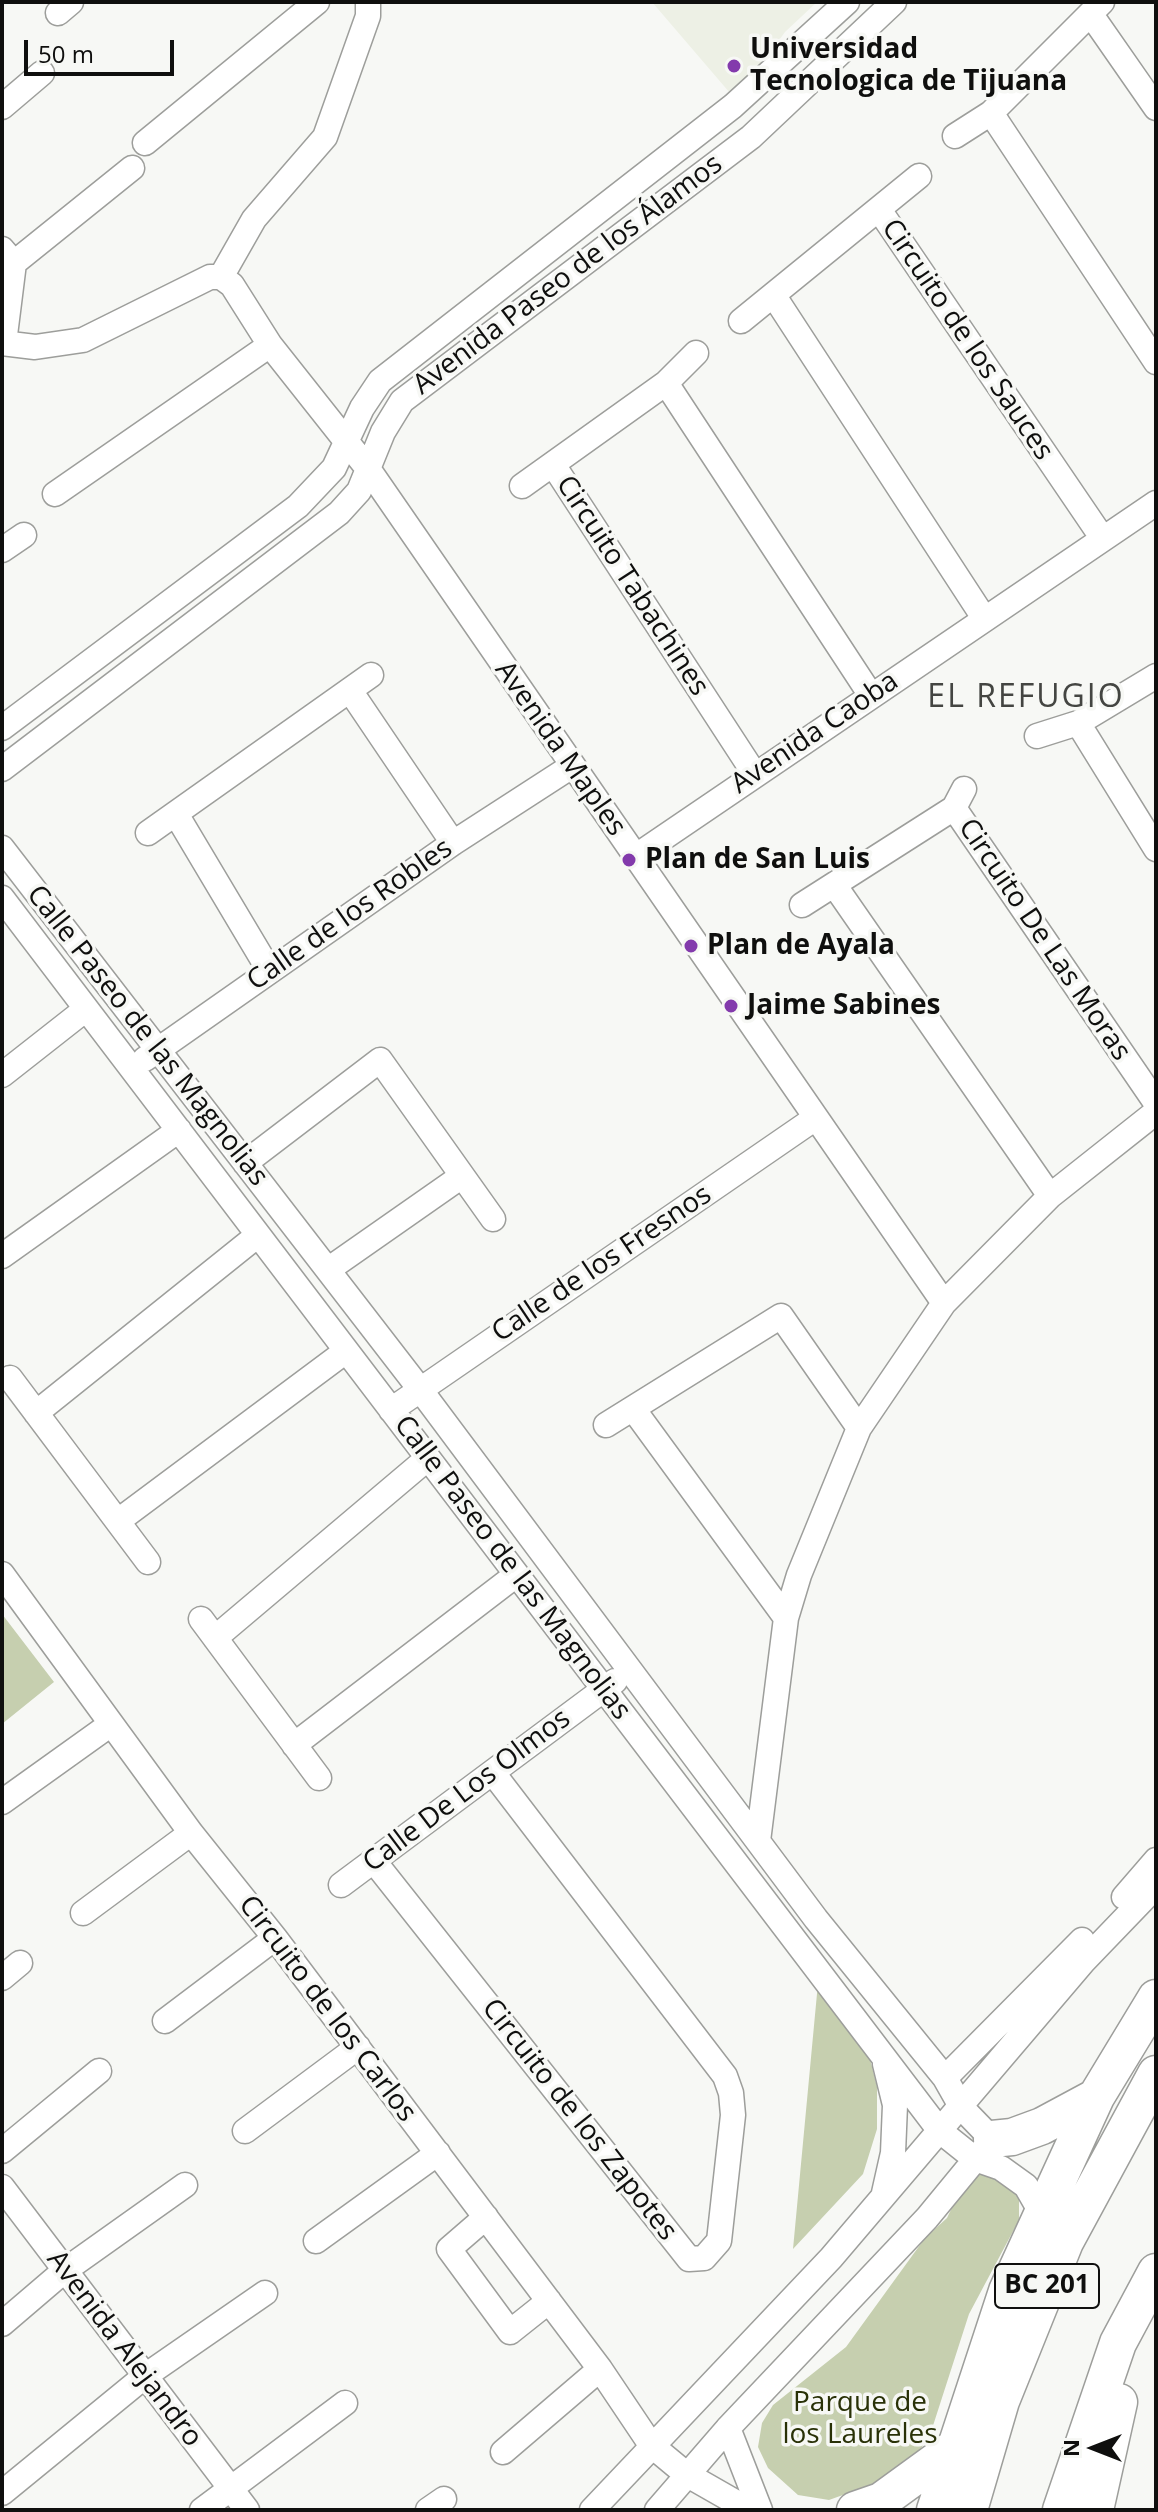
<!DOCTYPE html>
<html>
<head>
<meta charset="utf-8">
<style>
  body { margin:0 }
  #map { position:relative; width:1158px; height:2512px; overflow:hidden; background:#f7f8f5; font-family:"Open Sans",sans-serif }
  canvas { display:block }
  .frame { position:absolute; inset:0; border:4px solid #0f0f0e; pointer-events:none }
  .north { position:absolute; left:1054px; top:2408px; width:80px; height:80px; -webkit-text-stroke:6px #f7f8f5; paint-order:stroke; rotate:270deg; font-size:22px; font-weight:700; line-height:32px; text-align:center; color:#0f0f0e }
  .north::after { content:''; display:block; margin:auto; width:28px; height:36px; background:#0f0f0e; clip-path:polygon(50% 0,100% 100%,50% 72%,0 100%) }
  .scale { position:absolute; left:24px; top:40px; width:150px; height:36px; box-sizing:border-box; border:4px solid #0f0f0e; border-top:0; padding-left:10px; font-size:24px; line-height:28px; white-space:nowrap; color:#0f0f0e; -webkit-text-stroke:6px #f7f8f5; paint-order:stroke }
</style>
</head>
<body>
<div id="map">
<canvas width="1158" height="2512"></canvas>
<div class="frame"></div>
<div class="north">N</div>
<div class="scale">50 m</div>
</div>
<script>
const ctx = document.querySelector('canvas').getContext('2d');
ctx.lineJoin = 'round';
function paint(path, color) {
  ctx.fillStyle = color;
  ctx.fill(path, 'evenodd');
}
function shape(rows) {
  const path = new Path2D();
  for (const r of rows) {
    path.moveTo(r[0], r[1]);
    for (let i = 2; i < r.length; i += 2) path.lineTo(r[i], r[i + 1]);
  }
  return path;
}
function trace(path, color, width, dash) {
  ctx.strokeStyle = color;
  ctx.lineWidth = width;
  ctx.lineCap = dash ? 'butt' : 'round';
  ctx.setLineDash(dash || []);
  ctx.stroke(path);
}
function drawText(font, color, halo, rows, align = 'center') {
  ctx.font = font + ' "Open Sans",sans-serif';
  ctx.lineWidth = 7;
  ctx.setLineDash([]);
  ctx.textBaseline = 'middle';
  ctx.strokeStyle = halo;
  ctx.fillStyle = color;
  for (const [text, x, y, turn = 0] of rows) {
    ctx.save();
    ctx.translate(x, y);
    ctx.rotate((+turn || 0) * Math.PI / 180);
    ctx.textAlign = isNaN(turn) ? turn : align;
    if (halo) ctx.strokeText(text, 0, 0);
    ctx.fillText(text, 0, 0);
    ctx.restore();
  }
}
paint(shape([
  [652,2,817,2,785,32,736,100]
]), '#edf0e5');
paint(shape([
  [2,1614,54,1682,2,1724],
  [818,1983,870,2059,877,2087,877,2129,863,2174,793,2249],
  [982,2170,1019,2189,1019,2220,969,2314,930,2435,917,2454,890,2478,829,2500,798,2495,768,2468,758,2447,762,2423,773,2405,846,2347,925,2238,947,2218,958,2195]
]), '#c6cfaf');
const minor = shape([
  [58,13,71,2],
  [1092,16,1156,108],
  [2,107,42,73],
  [991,113,1156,362],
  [955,136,991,113,1102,2],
  [145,143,317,2],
  [880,211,1103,539],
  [2,249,14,263,4,343],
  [14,263,132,168],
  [221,277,232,285,270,345,369,470,944,1303],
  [221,277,254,219,325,137,368,16,368,2],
  [774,296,984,618],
  [741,321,919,176],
  [2,343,35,347,83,340,210,277,221,277],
  [666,383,870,694],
  [554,466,754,773],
  [522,486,666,383,696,353],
  [55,494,270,345],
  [2,550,24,535],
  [351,692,453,843],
  [1078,723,1156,849],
  [2,728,298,506,334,468,362,408,380,381,733,106,847,2],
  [1037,736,1078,723,1156,676],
  [2,769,339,513,359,491,383,432,402,401,751,137,894,2],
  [954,808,1156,1103],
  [176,814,269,970],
  [148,833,371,675],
  [2,848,419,1388,816,1919,945,2078,962,2108,992,2139,927,2218,728,2428,657,2510],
  [635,857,1156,503],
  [835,886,1050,1196],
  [2,898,940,2131,975,2159,1001,2168,1026,2186,1042,2214],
  [802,905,954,808,964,789],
  [145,1059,453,843,572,766],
  [2,1075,86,1009],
  [245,1163,380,1060,493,1219],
  [2,1256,179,1130],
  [329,1269,462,1176],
  [10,1378,148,1562],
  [391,1410,814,1119],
  [634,1410,786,1618],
  [36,1413,258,1235],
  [606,1425,781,1316,859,1428],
  [118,1521,346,1351],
  [2,1574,191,1833,275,1938,600,2369,651,2445,686,2474,749,2510],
  [201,1619,319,1778],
  [215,1638,428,1458],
  [294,1745,516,1575],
  [2,1802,111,1724],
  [758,1841,786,1618,799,1575,859,1428,944,1303,1050,1196,1156,1112],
  [373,1860,689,2259,704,2258,719,2241,733,2115,731,2093,725,2076,493,1773],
  [341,1885,615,1681],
  [1124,1897,1156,1860],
  [83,1913,191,1833],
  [2,1978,20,1963],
  [165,2021,275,1938],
  [945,2078,1082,1940],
  [245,2131,358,2047],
  [2,2151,99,2071],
  [2,2187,247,2510],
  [884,2193,893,2153,895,2105,885,2064],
  [486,2217,449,2249,510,2332,549,2301],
  [316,2241,438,2153],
  [2,2324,64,2271,185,2185],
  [728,2428,760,2510],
  [503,2452,600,2369],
  [2,2493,145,2376,265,2293],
  [202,2510,345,2403],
  [428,2510,444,2499],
  [592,2510,831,2258,1083,1962,1156,1886]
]);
const highway = shape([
  [992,2139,1012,2137,1042,2126,1096,2097],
  [855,2510,881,2501,958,2445],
  [935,2510,1007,2291,1096,2097,1156,1998],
  [969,2510,1001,2401,1065,2242,1156,2074],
  [1061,2510,1118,2343,1156,2272],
  [1095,2510,1119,2402]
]);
trace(minor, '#9d9e9b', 27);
trace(highway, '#9d9e9b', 39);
trace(minor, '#fff', 24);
trace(highway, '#fff', 36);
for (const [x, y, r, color] of [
  [734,66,8,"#833aac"],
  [629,860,8,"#833aac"],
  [691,946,8,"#833aac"],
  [731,1006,8,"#833aac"]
]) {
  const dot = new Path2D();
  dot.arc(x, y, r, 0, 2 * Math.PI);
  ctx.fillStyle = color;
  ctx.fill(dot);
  trace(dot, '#f7f8f5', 3);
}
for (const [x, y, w] of [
  [1047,2286,104]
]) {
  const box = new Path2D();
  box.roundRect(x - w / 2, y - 22, w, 44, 6);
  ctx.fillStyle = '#f7f8f5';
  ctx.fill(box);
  trace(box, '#0f0f0e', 2);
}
drawText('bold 26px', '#0f0f0e', null, [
  ["BC 201",1047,2286]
]);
drawText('bold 28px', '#0f0f0e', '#f7f8f5', [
  ["Universidad",750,50],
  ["Tecnologica de Tijuana",750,82],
  ["Plan de San Luis",645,860],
  ["Plan de Ayala",707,946],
  ["Jaime Sabines",747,1006]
], 'left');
drawText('28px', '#0f0f0e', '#f7f8f5', [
  ["Avenida Paseo de los Álamos",568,275,-37],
  ["Circuito de los Sauces",967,340,56],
  ["Circuito Tabachines",632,586,57],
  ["Avenida Caoba",815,733,-34],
  ["Avenida Maples",560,749,55],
  ["Calle de los Robles",350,915,-35],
  ["Circuito De Las Moras",1044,940,56],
  ["Calle Paseo de las Magnolias",147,1036,52],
  ["Calle de los Fresnos",602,1264,-34],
  ["Calle Paseo de las Magnolias",512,1568,53],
  ["Calle De Los Olmos",467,1791,-37],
  ["Circuito de los Carlos",327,2009,53],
  ["Circuito de los Zapotes",579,2120,52],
  ["Avenida Alejandro",124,2349,53]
]);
drawText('28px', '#293107', '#f7f8f5', [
  ["Parque de",860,2403],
  ["los Laureles",860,2435]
]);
ctx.letterSpacing = '2px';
drawText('32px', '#444542', '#f7f8f5', [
  ["EL REFUGIO",1026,698]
]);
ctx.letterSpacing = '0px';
</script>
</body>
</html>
